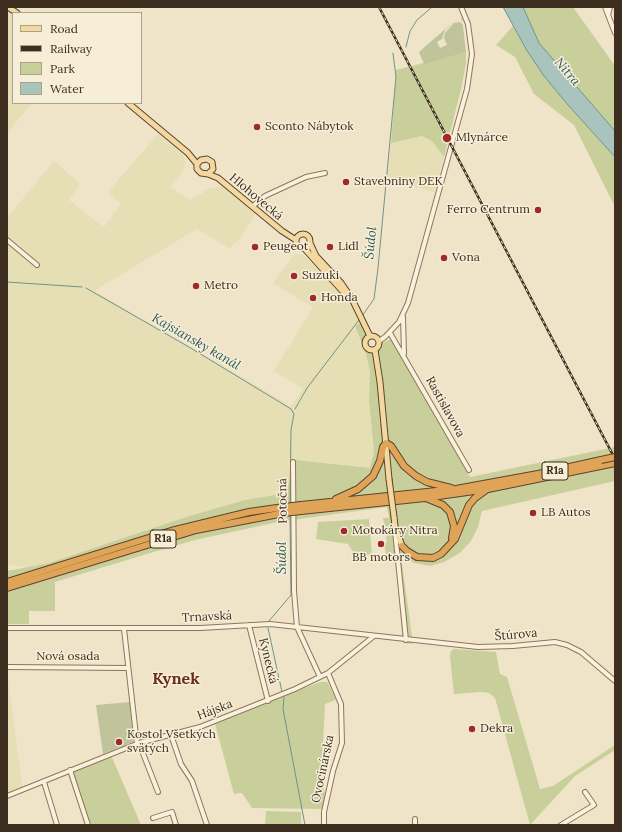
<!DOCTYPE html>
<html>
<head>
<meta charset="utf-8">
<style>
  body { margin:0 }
  #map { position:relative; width:622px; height:832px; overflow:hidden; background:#f0e4c8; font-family:Lora,serif }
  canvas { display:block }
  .frame { position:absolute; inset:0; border:8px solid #3d2e20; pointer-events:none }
  .legend { position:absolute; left:12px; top:12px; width:130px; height:92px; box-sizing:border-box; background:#f7eed8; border:1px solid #ada18e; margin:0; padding:5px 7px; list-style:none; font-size:12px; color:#3d2e20 }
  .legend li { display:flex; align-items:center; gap:8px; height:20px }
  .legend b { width:20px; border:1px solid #ada18e }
</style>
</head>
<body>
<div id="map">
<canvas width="622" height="832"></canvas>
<div class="frame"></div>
<ul class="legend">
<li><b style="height:5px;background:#f3d9a0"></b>Road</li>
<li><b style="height:5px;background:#3d2e20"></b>Railway</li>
<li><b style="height:11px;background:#c9cf9b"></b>Park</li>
<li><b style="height:11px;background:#a9c4bc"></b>Water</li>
</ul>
</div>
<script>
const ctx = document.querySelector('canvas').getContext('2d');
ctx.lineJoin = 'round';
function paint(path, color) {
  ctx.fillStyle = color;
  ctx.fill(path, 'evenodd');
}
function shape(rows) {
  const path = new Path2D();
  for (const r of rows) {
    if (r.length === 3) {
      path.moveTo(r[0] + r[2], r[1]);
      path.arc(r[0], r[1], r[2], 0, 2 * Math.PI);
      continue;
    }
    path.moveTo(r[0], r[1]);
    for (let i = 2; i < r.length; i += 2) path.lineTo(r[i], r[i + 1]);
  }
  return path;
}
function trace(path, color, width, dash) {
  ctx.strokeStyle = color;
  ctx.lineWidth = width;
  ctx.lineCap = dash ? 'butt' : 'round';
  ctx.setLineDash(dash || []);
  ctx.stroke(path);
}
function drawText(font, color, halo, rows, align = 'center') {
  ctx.font = font + ' Lora,serif';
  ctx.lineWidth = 3;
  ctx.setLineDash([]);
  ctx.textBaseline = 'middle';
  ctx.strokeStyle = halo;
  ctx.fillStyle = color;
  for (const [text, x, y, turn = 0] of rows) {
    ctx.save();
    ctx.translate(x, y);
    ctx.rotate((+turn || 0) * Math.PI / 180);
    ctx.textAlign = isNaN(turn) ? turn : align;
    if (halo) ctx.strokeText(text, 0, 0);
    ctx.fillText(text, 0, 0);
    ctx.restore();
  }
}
paint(shape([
  [7,10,13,15,13,103,32,103,7,133],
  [158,134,183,155,185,159,184,170,170,187,190,200,201,194,206,189,223,186,255,214,237,243,235,242,230,249,197,229,94,291,291,406,303,389,274,371,313,307,273,283,295,254,303,255,339,288,361,322,355,326,365,351,370,371,369,401,374,452,370,469,295,460,286,493,245,500,186,517,49,563,28,567,7,565,7,218,54,161,80,184,69,200,104,227,121,204,108,192],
  [422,136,432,141,444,157,434,192,387,179,391,143],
  [7,673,23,791,7,797]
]), '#e6deb5');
paint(shape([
  [523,7,573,7,615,66,615,131,539,43],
  [513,26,526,49,544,76,568,105,615,157,615,207,574,125,534,94,515,57,496,45],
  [466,52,466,64,461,89,444,157,432,141,422,136,391,143,396,70],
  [361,322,371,348,391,339,470,477,615,447,615,481,482,511,478,527,471,541,460,553,444,562,430,566,414,563,401,556,413,644,403,643,395,556,386,556,384,543,387,542,383,518,389,518,387,507,278,522,195,540,150,553,55,582,55,611,29,611,29,624,7,624,7,571,49,563,186,517,245,500,286,493,295,460,370,468,374,452,369,401,370,371,365,351,355,326],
  [369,519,372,555,354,554,348,544,316,539,318,522],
  [454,649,496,652,500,674,507,677,540,789,553,786,615,745,615,750,575,776,530,825,495,698,489,693,481,692,454,694,450,657,451,651],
  [320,682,327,682,329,685,336,700,325,704,322,764,322,781,325,794,323,809,252,808,242,793,234,794,215,724],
  [111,755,141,825,91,825,71,771],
  [266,811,301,812,301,825,265,825]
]), '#c9cf9b');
paint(shape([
  [459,17,445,30,442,39,437,42,440,48,447,45,444,38,445,33,454,23,460,22,463,25,461,18,462,18,466,52,424,64,419,52],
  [130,702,133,742,103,754,96,705]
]), '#bfc49a');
const water = shape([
  [503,7,523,7,539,43,615,131,615,157,568,105,544,76,526,49,503,7]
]);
paint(water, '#a9c4bc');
trace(water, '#6f938a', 1);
trace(shape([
  [406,47,410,31,417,20,432,7],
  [7,282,82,287],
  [86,288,189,347,291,409,294,414,291,430,290,504],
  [362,316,374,299,378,268,396,77,393,53],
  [295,409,307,388,359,320],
  [269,621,291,595,290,516],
  [268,628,282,692],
  [284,697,283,709,305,825]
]), '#6f938a', 1);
const minor = shape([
  [605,7,615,33],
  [608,15,610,7],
  [253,206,265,196,306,177,325,173],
  [7,240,37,265],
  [403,317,404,354],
  [390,333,469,470],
  [379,341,385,337,399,322,408,303,467,89,472,54,468,24,461,7],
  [293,462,294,591,297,627,320,677],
  [395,531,406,640],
  [249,625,268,701],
  [7,628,200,628,270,624,478,647,513,646,555,642,567,645,581,652,615,681],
  [124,629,137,744],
  [8,667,128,668],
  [171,735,181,764,192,781,207,825],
  [139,743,158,792],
  [70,770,88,825],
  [44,782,57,825],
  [7,796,139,743,200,727,295,689,328,673,374,636],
  [153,818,172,812,176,825],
  [415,819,415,825],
  [324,825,324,812,333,771,342,743,341,704,328,673],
  [561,825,594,805,585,792]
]);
const major = shape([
  [8,7,17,13],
  [128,103,188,153,197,164,197,169,201,173,208,174,213,169,212,162,207,159,201,160,197,164],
  [208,174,218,178,282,231,296,240],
  [303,241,7],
  [310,243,316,256,341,283,352,299,370,336],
  [304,248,346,295],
  [372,343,7],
  [375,350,380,382,389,479],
  [394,517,395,526,402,546]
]);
const highway = shape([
  [426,498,443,505,450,512,454,526,452,538],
  [336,499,358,489,373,476,380,461,383,447,386,443,391,446,404,466,416,476,427,482,451,488],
  [301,505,456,489,538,474,601,460],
  [301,511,425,498,488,489,615,463],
  [402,546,407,551,417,557,433,558,441,554,455,539,469,505,475,498,486,490],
  [7,582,171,531,249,512,284,507],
  [7,588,196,530,284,513]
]);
trace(minor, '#8d765c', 6);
trace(major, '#5b4430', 7);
trace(highway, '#5b4430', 8);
trace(minor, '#faf1dc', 4);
trace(major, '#f3d9a0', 5);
trace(highway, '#e0a458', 6);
const rail = shape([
  [379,7,615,459]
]);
trace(rail, '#3d2e20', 2.5);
trace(rail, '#f7eed8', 1, [3]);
const majorBridge = shape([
  [389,479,394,517]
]);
const highwayBridge = shape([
  [601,460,615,457],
  [284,507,301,505],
  [284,513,301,511]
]);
trace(majorBridge, '#5b4430', 7, []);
trace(highwayBridge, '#5b4430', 8, []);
trace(majorBridge, '#f3d9a0', 5);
trace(highwayBridge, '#e0a458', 6);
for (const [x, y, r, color] of [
  [257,127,4,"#9e2a2b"],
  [447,138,5,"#9e2a2b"],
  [346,182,4,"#9e2a2b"],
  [538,210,4,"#9e2a2b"],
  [255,247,4,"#9e2a2b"],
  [330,247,4,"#9e2a2b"],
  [444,258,4,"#9e2a2b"],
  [294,276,4,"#9e2a2b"],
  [196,286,4,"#9e2a2b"],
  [313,298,4,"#9e2a2b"],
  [533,513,4,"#9e2a2b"],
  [344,531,4,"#9e2a2b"],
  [381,544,4,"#9e2a2b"],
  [472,729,4,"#9e2a2b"],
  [119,742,4,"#9e2a2b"]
]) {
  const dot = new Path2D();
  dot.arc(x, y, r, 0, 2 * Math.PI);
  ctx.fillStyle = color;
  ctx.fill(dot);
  trace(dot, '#f7eed8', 1.5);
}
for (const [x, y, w] of [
  [555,471,26],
  [163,539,26]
]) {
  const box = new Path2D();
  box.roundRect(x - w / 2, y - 9, w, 18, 3);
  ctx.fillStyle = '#f7eed8';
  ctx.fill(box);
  trace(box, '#3d2e20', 1);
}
drawText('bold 11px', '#3d2e20', null, [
  ["R1a",555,471],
  ["R1a",163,539]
]);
drawText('12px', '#3d2e20', '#f7eed8', [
  ["Sconto Nábytok",265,127],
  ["Mlynárce",456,138],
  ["Stavebniny DEK",354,182],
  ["Ferro Centrum",530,210,"right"],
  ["Peugeot",263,247],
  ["Lidl",338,247],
  ["Vona",452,258],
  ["Suzuki",302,276],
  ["Metro",204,286],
  ["Honda",321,298],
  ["LB Autos",541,513],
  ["Motokáry Nitra",352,531],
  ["BB motors",381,558,"center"],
  ["Dekra",480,729],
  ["Kostol Všetkých",127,735],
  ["svätých",127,749]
], 'left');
drawText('12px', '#3d2e20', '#f7eed8', [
  ["Hlohovecká",256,197,40],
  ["Rastislavova",445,407,61],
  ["Potočná",283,501,-91],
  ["Trnavská",207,617,-3],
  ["Štúrova",516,635,-5],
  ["Nová osada",68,657],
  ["Kynecká",268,661,76],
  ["Hájska",215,710,-21],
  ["Ovocinárska",323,769,-78]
]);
drawText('italic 13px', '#2f5d5a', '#f7eed8', [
  ["Nitra",567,72,50],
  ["Šúdol",371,243,-84],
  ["Kajsiansky kanál",196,342,30],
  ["Šúdol",282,558,-90]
]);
drawText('bold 16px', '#6b2e1e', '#f7eed8', [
  ["Kynek",176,679]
]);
</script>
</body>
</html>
